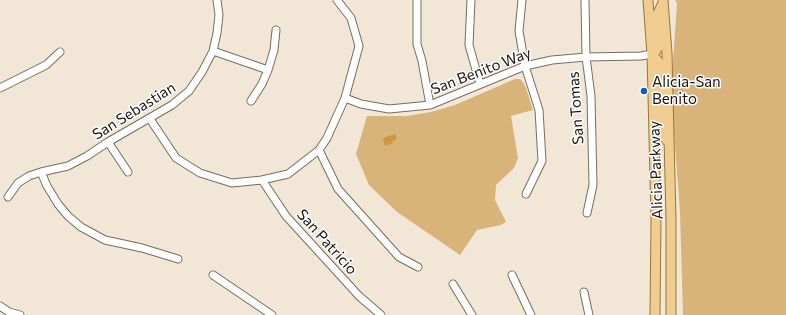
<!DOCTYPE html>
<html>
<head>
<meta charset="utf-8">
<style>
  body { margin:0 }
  canvas { display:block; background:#f2e7d7 }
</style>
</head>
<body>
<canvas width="786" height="315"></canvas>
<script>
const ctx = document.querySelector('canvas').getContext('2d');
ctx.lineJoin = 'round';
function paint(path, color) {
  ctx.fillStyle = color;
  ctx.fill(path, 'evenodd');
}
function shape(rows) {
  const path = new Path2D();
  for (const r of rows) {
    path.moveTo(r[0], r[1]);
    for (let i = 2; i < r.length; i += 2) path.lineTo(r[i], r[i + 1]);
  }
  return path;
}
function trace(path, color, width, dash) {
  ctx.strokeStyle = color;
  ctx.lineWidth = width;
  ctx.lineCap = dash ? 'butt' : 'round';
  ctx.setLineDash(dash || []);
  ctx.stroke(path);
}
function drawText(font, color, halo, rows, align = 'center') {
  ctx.font = font + ' Commissioner,sans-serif';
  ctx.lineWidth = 3;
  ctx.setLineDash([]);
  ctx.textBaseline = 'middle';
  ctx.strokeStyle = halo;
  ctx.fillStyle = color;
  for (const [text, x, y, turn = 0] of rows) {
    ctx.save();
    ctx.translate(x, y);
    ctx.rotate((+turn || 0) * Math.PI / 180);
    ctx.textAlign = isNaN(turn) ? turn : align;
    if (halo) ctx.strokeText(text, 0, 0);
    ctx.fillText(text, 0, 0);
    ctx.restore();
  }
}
paint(shape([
  [675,0,786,0,786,315,683,315,680,212,671,91,677,3],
  [515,79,520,79,523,82,526,88,533,110,511,116,518,158,514,168,496,185,495,200,506,222,501,225,477,230,460,255,397,212,369,185,356,154,367,116,407,116,431,112,455,105]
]), '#d8b37a');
paint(shape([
  [396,134,396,140,392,141,393,143,385,146,383,140,385,137]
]), '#cf993b');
const minor = shape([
  [417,0,417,44,422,61,430,105],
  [471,0,469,45,480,84],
  [522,0,519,31,525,66,539,110,542,161,526,194],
  [585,0,586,57,591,96,593,185,587,213],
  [213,51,268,70],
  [0,88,46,65,60,52],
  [345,98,361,104,389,109,430,105,525,66,552,60,586,57,641,56,652,54],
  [251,101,262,84,268,70,274,50,276,30],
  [150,119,176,158,200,173,232,183,262,180,288,174,319,150,327,138,345,98,359,46,351,18,337,0],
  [108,142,128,172],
  [319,150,338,189,399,257,418,267],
  [41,172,47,186,58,204,68,216,81,227,105,240,142,248,178,259],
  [262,180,286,216,359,296,381,315],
  [8,197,18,183,29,176,41,172,68,166,87,156,108,142,172,105,189,91,202,72,213,51,217,33,219,15,217,0],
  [213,275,272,315],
  [512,275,531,315],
  [453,284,472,315],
  [584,292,589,315],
  [0,306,9,312,20,315]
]);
const major = shape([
  [648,0,652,54,656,220,655,315],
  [663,0,667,53,671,220,671,315],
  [663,3,656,17,659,46,655,52,652,54,658,61,660,67,661,127,663,136,669,143]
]);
trace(minor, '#776d5f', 9);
trace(major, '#9d7633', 11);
trace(minor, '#fff', 7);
trace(major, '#efcc90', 9);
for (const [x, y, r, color] of [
  [644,91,4,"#055ec7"]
]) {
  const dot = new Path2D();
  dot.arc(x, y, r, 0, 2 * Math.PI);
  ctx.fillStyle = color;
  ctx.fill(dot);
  trace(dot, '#fff', 1.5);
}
drawText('15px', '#18140f', '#fff', [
  ["San Benito Way",481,71,-21],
  ["San Tomas",576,108,-94],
  ["San Sebastian",134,111,-32],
  ["Alicia Parkway",656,170,-92],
  ["San Patricio",327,242,48]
]);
drawText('15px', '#18140f', '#fff', [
  ["Alicia-San",652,82],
  ["Benito",652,99]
], 'left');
</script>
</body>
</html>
